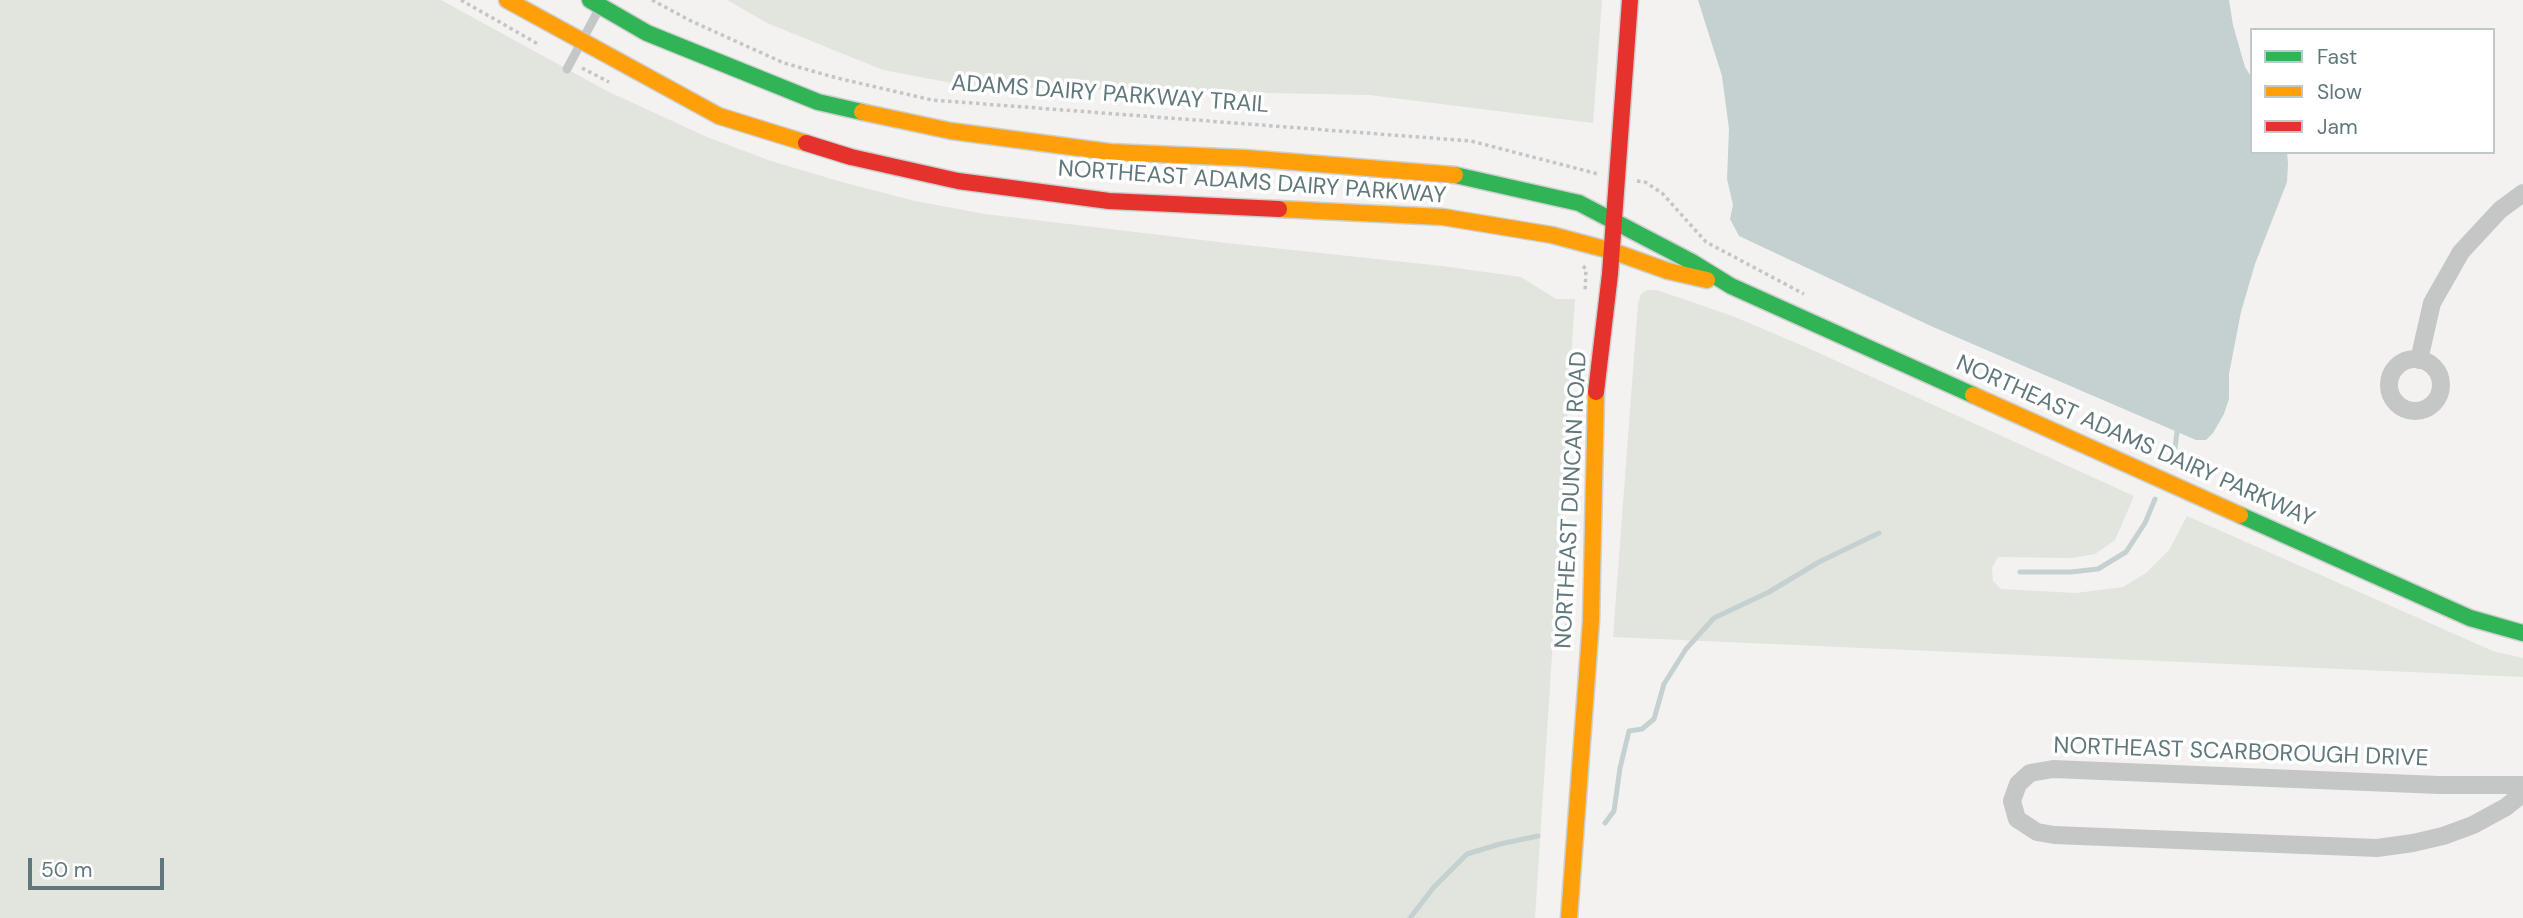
<!DOCTYPE html>
<html>
<head>
<meta charset="utf-8">
<style>
  body { margin:0 }
  #map { position:relative; width:2523px; height:918px; overflow:hidden; background:#f3f2f1; font-family:"DM Sans",sans-serif }
  canvas { display:block }
  .legend { position:absolute; left:2250px; top:28px; width:245px; height:126px; box-sizing:border-box; background:#fff; border:2px solid #bfc9ca; margin:0; padding:9px 12px; list-style:none; font-size:21px; color:#60777b }
  .legend li { display:flex; align-items:center; gap:14px; height:35px }
  .legend b { width:35px; border:2px solid #bfc9ca }
  .scale { position:absolute; left:28px; top:858px; width:136px; height:32px; box-sizing:border-box; border:4px solid #60777b; border-top:0; padding-left:9px; font-size:21px; line-height:24px; white-space:nowrap; color:#60777b; -webkit-text-stroke:5px #fff; paint-order:stroke }
</style>
</head>
<body>
<div id="map">
<canvas width="2523" height="918"></canvas>
<ul class="legend">
<li><b style="height:9px;background:#30b455"></b>Fast</li>
<li><b style="height:9px;background:#ff9f0a"></b>Slow</li>
<li><b style="height:9px;background:#e5322d"></b>Jam</li>
</ul>
<div class="scale">50 m</div>
</div>
<script>
const ctx = document.querySelector('canvas').getContext('2d');
ctx.lineJoin = 'round';
function paint(path, color) {
  ctx.fillStyle = color;
  ctx.fill(path, 'evenodd');
}
function shape(rows) {
  const path = new Path2D();
  for (const r of rows) {
    if (r.length === 3) {
      path.moveTo(r[0] + r[2], r[1]);
      path.arc(r[0], r[1], r[2], 0, 2 * Math.PI);
      continue;
    }
    path.moveTo(r[0], r[1]);
    for (let i = 2; i < r.length; i += 2) path.lineTo(r[i], r[i + 1]);
  }
  return path;
}
function trace(path, color, width, dash) {
  ctx.strokeStyle = color;
  ctx.lineWidth = width;
  ctx.lineCap = dash ? 'butt' : 'round';
  ctx.setLineDash(dash || []);
  ctx.stroke(path);
}
function drawText(font, color, halo, rows, align = 'center') {
  ctx.font = font + ' "DM Sans",sans-serif';
  ctx.lineWidth = 7;
  ctx.setLineDash([]);
  ctx.textBaseline = 'middle';
  ctx.strokeStyle = halo;
  ctx.fillStyle = color;
  for (const [text, x, y, turn = 0] of rows) {
    ctx.save();
    ctx.translate(x, y);
    ctx.rotate((+turn || 0) * Math.PI / 180);
    ctx.textAlign = isNaN(turn) ? turn : align;
    if (halo) ctx.strokeText(text, 0, 0);
    ctx.fillText(text, 0, 0);
    ctx.restore();
  }
}
paint(shape([
  [0,0,441,0,607,91,707,137,771,161,842,182,915,201,985,214,1227,243,1442,266,1521,277,1556,299,1575,299,1535,918,0,918],
  [727,0,1602,0,1593,123,1369,95,973,87,883,70,767,23],
  [1647,290,1657,290,1735,317,1808,348,2134,496,2115,540,2095,554,2071,558,1998,557,1992,568,1993,581,2001,589,2076,593,2123,587,2146,573,2169,550,2187,516,2493,651,2523,658,2523,677,1613,637,1638,303,1641,294]
]), '#e2e4de');
paint(shape([
  [1698,0,2229,0,2233,25,2245,67,2252,78,2252,152,2287,152,2288,164,2287,182,2255,264,2241,312,2229,374,2229,399,2224,414,2213,433,2206,440,2196,440,1933,327,1739,236,1730,219,1733,205,1727,179,1729,129,1722,76]
]), '#c5d1d0');
trace(shape([
  [2175,448,2177,432],
  [2020,572,2071,572,2098,569,2126,552,2145,523,2155,499],
  [1605,823,1614,811,1620,768,1629,731,1642,729,1654,719,1664,684,1686,649,1714,618,1769,592,1819,562,1879,533],
  [1410,918,1434,887,1467,854,1500,844,1538,836]
]), '#c5d1d0', 5);
const fast = shape([
  [590,0,647,33,818,102,862,112],
  [1455,175,1579,203,1692,262,1731,286,1973,395],
  [2240,515,2470,618,2523,633]
]);
const slow = shape([
  [507,0,719,116,806,143],
  [862,112,951,131,1110,152,1245,158,1455,175],
  [1279,209,1443,217,1552,235,1612,251,1668,271,1707,280],
  [1973,395,2240,515],
  [1569,918,1591,621,1596,392]
]);
const jam = shape([
  [806,143,851,157,958,181,1109,201,1279,209],
  [1596,392,1610,274,1630,0]
]);
trace(fast, '#cecfcf', 19);
trace(slow, '#cecfcf', 19);
trace(jam, '#cecfcf', 19);
trace(shape([
  [461,0,538,44],
  [652,0,691,21,784,63,837,78,932,100,1471,141,1598,174],
  [582,68,609,82],
  [1637,181,1645,182,1662,193,1706,242,1804,294],
  [1583,266,1586,269,1585,292],
  [1566,641,1568,604]
]), '#c3c5c6', 3.5, [3.5, 3.5]);
trace(shape([
  [567,69,599,9]
]), '#c5c7c7', 9);
trace(shape([
  [2415,385,26],
  [2419,360,2432,303,2461,252,2500,210,2523,193],
  [2523,785,2439,785,2053,769,2030,773,2018,784,2012,801,2017,819,2037,832,2054,835,2377,848,2413,843,2443,836,2473,825,2506,807,2523,793]
]), '#c5c7c7', 18);
trace(fast, '#30b455', 16);
trace(slow, '#ff9f0a', 16);
trace(jam, '#e5322d', 16);
drawText('23px', '#60777b', '#fff', [
  ["ADAMS DAIRY PARKWAY TRAIL",1110,95,4],
  ["NORTHEAST ADAMS DAIRY PARKWAY",1252,183,4],
  ["NORTHEAST ADAMS DAIRY PARKWAY",2135,442,24],
  ["NORTHEAST DUNCAN ROAD",1572,500,-87],
  ["NORTHEAST SCARBOROUGH DRIVE",2241,753,2]
]);
</script>
</body>
</html>
